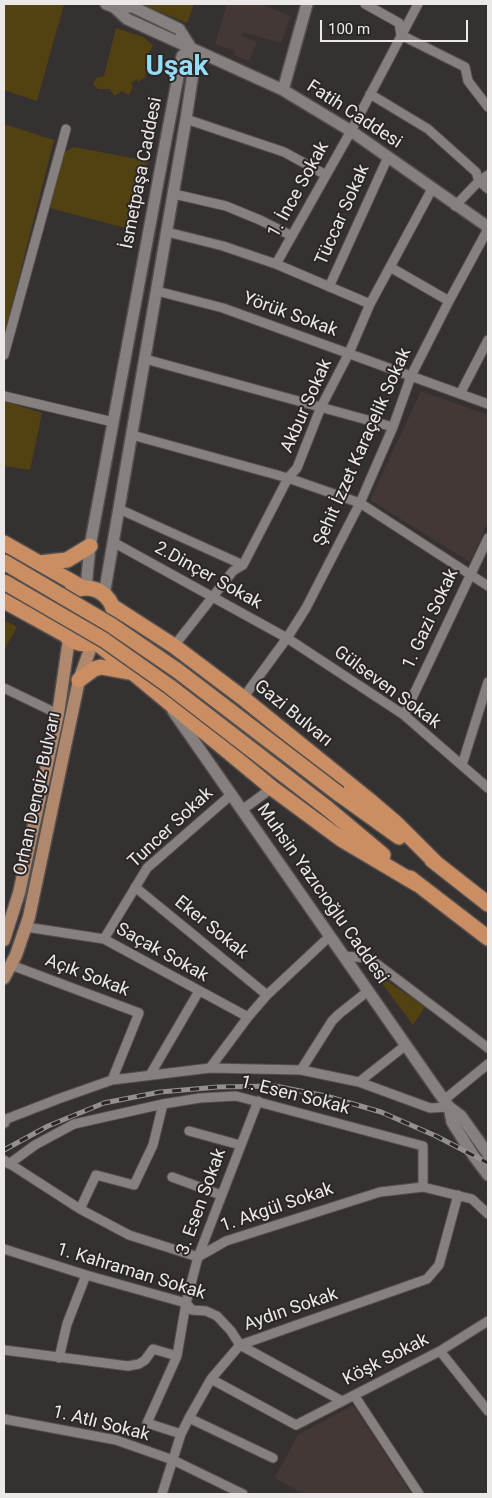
<!DOCTYPE html>
<html>
<head>
<meta charset="utf-8">
<style>
  body { margin:0 }
  #map { position:relative; width:492px; height:1498px; overflow:hidden; background:#363131; font-family:Roboto,sans-serif }
  canvas { display:block }
  .frame { position:absolute; inset:0; border:5px solid #ece8e8; pointer-events:none }
  .scale { position:absolute; left:320px; top:20px; width:148px; height:22px; box-sizing:border-box; border:2px solid #ece8e8; border-top:0; padding-left:6px; font-size:15px; line-height:18px; white-space:nowrap; color:#ece8e8; -webkit-text-stroke:4px #2c2727; paint-order:stroke }
</style>
</head>
<body>
<div id="map">
<canvas width="492" height="1498"></canvas>
<div class="frame"></div>
<div class="scale">100 m</div>
</div>
<script>
const ctx = document.querySelector('canvas').getContext('2d');
ctx.lineJoin = 'round';
function paint(path, color) {
  ctx.fillStyle = color;
  ctx.fill(path, 'evenodd');
}
function shape(rows) {
  const path = new Path2D();
  for (const r of rows) {
    if (r.length === 3) {
      path.moveTo(r[0] + r[2], r[1]);
      path.arc(r[0], r[1], r[2], 0, 2 * Math.PI);
      continue;
    }
    path.moveTo(r[0], r[1]);
    for (let i = 2; i < r.length; i += 2) path.lineTo(r[i], r[i + 1]);
  }
  return path;
}
function trace(path, color, width, dash) {
  ctx.strokeStyle = color;
  ctx.lineWidth = width;
  ctx.lineCap = dash ? 'butt' : 'round';
  ctx.setLineDash(dash || []);
  ctx.stroke(path);
}
function drawText(font, color, halo, rows, align = 'center') {
  ctx.font = font + ' Roboto,sans-serif';
  ctx.lineWidth = 4;
  ctx.setLineDash([]);
  ctx.textBaseline = 'middle';
  ctx.strokeStyle = halo;
  ctx.fillStyle = color;
  for (const [text, x, y, turn = 0] of rows) {
    ctx.save();
    ctx.translate(x, y);
    ctx.rotate((+turn || 0) * Math.PI / 180);
    ctx.textAlign = isNaN(turn) ? turn : align;
    if (halo) ctx.strokeText(text, 0, 0);
    ctx.fillText(text, 0, 0);
    ctx.restore();
  }
}
paint(shape([
  [227,4,261,4,290,16,281,43,243,32,242,36,257,42,249,61,234,55,235,51,215,44],
  [421,391,488,415,488,522,470,562,370,500],
  [353,1405,411,1494,304,1494,275,1478,298,1435]
]), '#443837');
paint(shape([
  [4,4,64,4,37,101,4,90],
  [141,4,194,4,187,23],
  [116,28,143,37,153,45,146,59,148,66,145,77,138,82,137,79,131,83,133,86,129,95,122,91,114,96,110,89,98,89,93,84,96,78,104,76],
  [4,124,54,140,4,336],
  [74,147,148,161,133,230,50,208,64,152],
  [4,401,42,413,30,470,4,466],
  [4,620,17,627,4,650],
  [373,971,425,1007,413,1025]
]), '#524111');
const street = shape([
  [365,4,399,23,401,35,465,67,468,81,488,107],
  [370,94,428,129,476,172,479,181,488,189],
  [186,119,284,152,326,175],
  [174,194,226,206,260,220,292,236],
  [455,206,479,181,488,175],
  [167,232,223,246,276,264,370,304],
  [276,264,351,131,418,4],
  [390,267,449,301],
  [329,287,388,157],
  [157,291,223,308,488,404],
  [4,355,66,129],
  [145,359,393,427],
  [460,394,488,340],
  [4,396,113,422],
  [132,435,288,478,360,503,488,586],
  [119,509,243,565],
  [113,542,287,638,404,715,488,788],
  [174,646,233,571,243,565,288,478,297,468,321,407,349,353,370,304,432,189],
  [4,688,58,714],
  [243,698,287,638,306,608,360,503,393,427,411,376,449,301,488,229],
  [404,715,488,538],
  [462,765,488,682],
  [242,810,272,788],
  [135,887,267,995],
  [26,927,104,939,248,1017],
  [104,939,147,868,232,794],
  [344,956,366,958,377,964,488,1048],
  [11,965,139,1013,112,1080],
  [210,1068,248,1017,267,995,330,936],
  [301,1070,332,1021,339,1014,368,991],
  [150,1075,199,991],
  [359,1082,406,1045],
  [444,1100,488,1064],
  [4,1120,58,1099,112,1080,210,1068,301,1070,359,1082,430,1108,449,1107],
  [189,1131,240,1145],
  [4,1160,80,1209,129,1235,198,1257,226,1241,380,1192,423,1187,472,1199,488,1214],
  [9,1164,35,1145,74,1124,163,1104,200,1098,236,1096,423,1146,423,1187],
  [172,1177,221,1195],
  [80,1209,96,1175,134,1185,153,1145,163,1104],
  [4,1249,86,1275,186,1303,192,1310,206,1311,217,1316,231,1331,240,1345,342,1401],
  [4,1350,128,1366,139,1364,145,1360,153,1349,177,1356],
  [440,1351,488,1411],
  [59,1358,67,1324,86,1275],
  [211,1379,296,1425,440,1351,488,1321],
  [354,1395,419,1494],
  [189,1418,273,1458],
  [4,1419,116,1440,173,1460,243,1494],
  [181,1434,147,1423,177,1356,186,1303,198,1257,258,1101],
  [162,1494,181,1434,189,1418,211,1379,240,1345,427,1279,439,1265,458,1195]
]);
const secondary = shape([
  [114,7,127,19,283,90,351,131,488,227],
  [283,90,307,4],
  [86,588,90,546,164,150,182,56,191,48],
  [104,595,186,119,195,60,191,48,179,29,133,7,114,7,106,4],
  [173,711,444,1100,449,1107,461,1116,488,1154],
  [449,1107,452,1122,473,1155,488,1175],
  [4,1120,4,1122]
]);
const primary = shape([
  [4,940,19,893,58,714,69,639],
  [4,978,16,955,29,917,79,680,92,644]
]);
const highway = shape([
  [4,543,83,588],
  [39,563,67,560,90,546],
  [86,616,28],
  [4,601,64,634],
  [112,606,174,646,243,698,369,800,397,824,438,865],
  [97,643,272,788,341,839,417,884],
  [79,680,94,669,101,667,128,672],
  [339,794,399,837],
  [327,808,383,855],
  [432,860,488,904],
  [410,878,488,938]
]);
trace(street, '#544f4f', 11);
trace(secondary, '#544f4f', 14);
trace(primary, '#544f4f', 15);
trace(highway, '#544f4f', 18);
trace(street, '#86807f', 9);
trace(secondary, '#86807f', 11);
trace(primary, '#af886e', 12);
trace(highway, '#cb8e63', 15);
const rail = shape([
  [4,1150,48,1126,104,1103,160,1092,218,1087,275,1086,326,1096,381,1112,436,1136,488,1163]
]);
trace(rail, '#959090', 5);
trace(rail, '#2c2727', 3, [9]);
const highwayBridge = shape([
  [4,562,111,625,178,671,339,794],
  [4,582,104,640,169,686,327,808]
]);
trace(highwayBridge, '#544f4f', 18, []);
trace(highwayBridge, '#cb8e63', 15);
drawText('18px', '#ece8e8', '#2c2727', [
  ["Fatih Caddesi",354,115,33],
  ["İsmetpaşa Caddesi",142,173,-79],
  ["1. İnce Sokak",299,190,-61],
  ["Tüccar Sokak",343,215,-66],
  ["Yörük Sokak",290,315,20],
  ["Akbur Sokak",307,406,-66],
  ["Şehit İzzet Karaçelik Sokak",363,447,-66],
  ["2.Dinçer Sokak",208,576,29],
  ["1. Gazi Sokak",431,619,-65],
  ["Gülseven Sokak",387,688,36],
  ["Gazi Bulvarı",293,714,39],
  ["Orhan Dengiz Bulvarı",38,794,-78],
  ["Tuncer Sokak",171,828,-43],
  ["Muhsin Yazıcıoğlu Caddesi",322,894,55],
  ["Eker Sokak",211,928,39],
  ["Saçak Sokak",162,953,29],
  ["Açık Sokak",87,976,21],
  ["1. Esen Sokak",295,1096,14],
  ["3. Esen Sokak",202,1202,-70],
  ["1. Akgül Sokak",277,1208,-19],
  ["1. Kahraman Sokak",131,1272,17],
  ["Aydın Sokak",291,1310,-19],
  ["Köşk Sokak",386,1360,-27],
  ["1. Atlı Sokak",101,1424,14]
]);
drawText('bold 28px', '#95ddf7', '#2c2727', [
  ["Uşak",177,68]
]);
</script>
</body>
</html>
